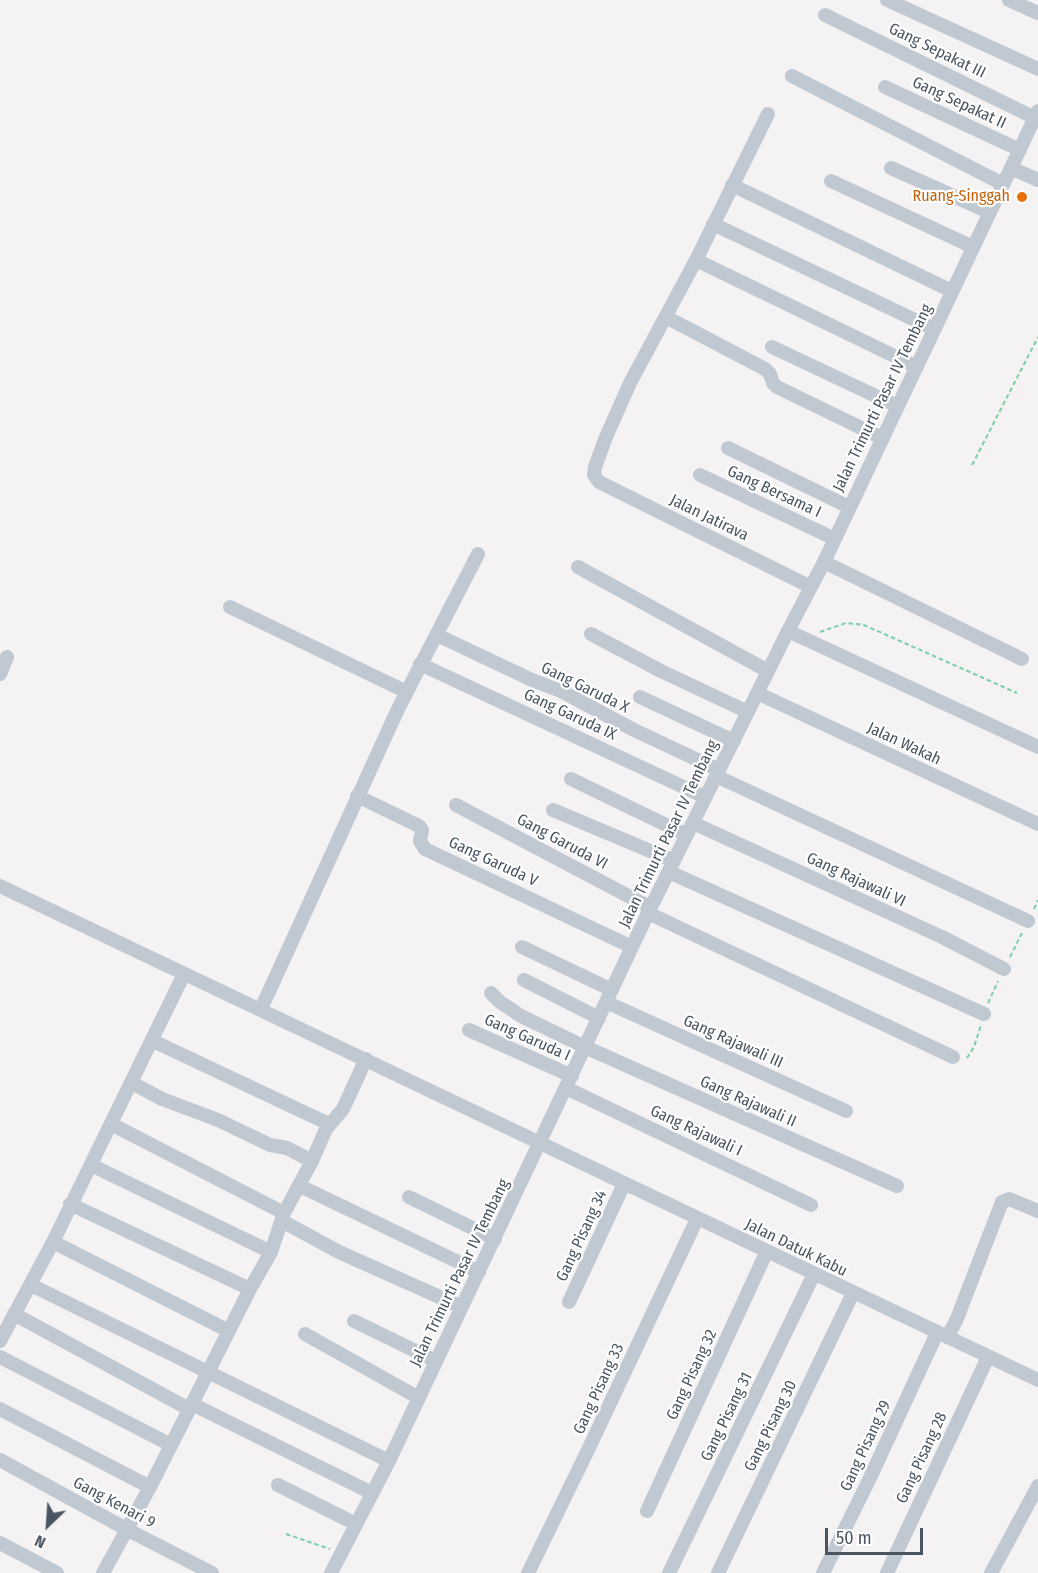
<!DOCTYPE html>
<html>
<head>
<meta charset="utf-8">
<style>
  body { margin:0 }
  #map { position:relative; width:1038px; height:1573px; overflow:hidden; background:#f4f2f2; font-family:"Fira Sans Condensed",sans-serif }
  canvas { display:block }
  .north { position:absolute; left:18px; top:1495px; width:60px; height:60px; -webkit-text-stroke:4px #fff; paint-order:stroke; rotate:205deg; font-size:16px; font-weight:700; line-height:24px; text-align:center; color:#495560 }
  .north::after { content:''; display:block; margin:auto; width:21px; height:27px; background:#495560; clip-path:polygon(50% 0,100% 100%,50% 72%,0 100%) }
  .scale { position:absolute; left:825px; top:1528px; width:98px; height:27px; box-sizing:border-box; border:3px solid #495560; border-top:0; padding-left:8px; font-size:18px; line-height:21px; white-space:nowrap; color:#495560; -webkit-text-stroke:4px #fff; paint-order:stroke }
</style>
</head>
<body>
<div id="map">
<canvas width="1038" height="1573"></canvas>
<div class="north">N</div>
<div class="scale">50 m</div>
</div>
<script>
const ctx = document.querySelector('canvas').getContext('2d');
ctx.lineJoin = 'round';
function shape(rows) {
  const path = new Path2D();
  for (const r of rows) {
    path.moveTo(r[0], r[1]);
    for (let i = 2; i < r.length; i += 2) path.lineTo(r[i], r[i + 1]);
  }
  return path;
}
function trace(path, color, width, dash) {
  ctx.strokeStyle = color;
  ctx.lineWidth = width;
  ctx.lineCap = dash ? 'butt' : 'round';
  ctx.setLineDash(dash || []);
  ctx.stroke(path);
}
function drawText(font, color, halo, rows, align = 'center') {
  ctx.font = font + ' "Fira Sans Condensed",sans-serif';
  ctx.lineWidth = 4.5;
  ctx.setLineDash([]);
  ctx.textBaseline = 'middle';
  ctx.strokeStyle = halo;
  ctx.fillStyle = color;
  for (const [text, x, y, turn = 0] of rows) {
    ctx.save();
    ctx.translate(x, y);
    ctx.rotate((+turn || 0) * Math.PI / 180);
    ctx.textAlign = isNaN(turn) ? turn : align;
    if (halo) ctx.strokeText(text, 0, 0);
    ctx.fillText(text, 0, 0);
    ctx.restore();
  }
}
trace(shape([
  [972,465,1038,337],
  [820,632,846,623,864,625,1017,693],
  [1034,909,1038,900],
  [1010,957,1022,933],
  [988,1003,998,981],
  [967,1058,974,1047,981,1025],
  [286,1534,330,1549]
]), '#78d0a7', 2, [4.5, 3]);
trace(shape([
  [887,0,1038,69],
  [1009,0,1038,13],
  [825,15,1035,118],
  [792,76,1003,184],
  [885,87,1020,150],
  [768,114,696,260,630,383,606,437,595,467,594,475,599,482,811,587],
  [891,168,989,212],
  [1011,168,1038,180],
  [831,181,973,247],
  [732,185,952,291],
  [713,224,934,329],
  [696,260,917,367],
  [666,317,765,369,770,374,773,383,777,387,882,438],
  [772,347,897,406],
  [728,448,849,507],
  [700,475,835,539],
  [824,562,1022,659],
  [578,567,768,671],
  [230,607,407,692],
  [788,631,1038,747],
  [591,634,661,671,748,712],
  [437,635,532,680,561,691,632,729,719,770],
  [420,664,705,797],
  [0,674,7,657],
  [757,693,1038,824],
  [640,697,734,741],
  [716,776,1028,921],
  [571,779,687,835],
  [357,796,419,826,422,830,420,841,425,849,632,947],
  [456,805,651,908],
  [553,810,674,861],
  [693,823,942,937,1004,969],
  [669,872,984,1014],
  [0,886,1038,1380],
  [648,913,953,1057],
  [522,947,612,990],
  [524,980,599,1018],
  [491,993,500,1002,521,1016,585,1047,897,1186],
  [606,1002,846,1111],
  [261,1009,398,709,478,554],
  [469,1030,572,1076],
  [153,1041,329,1124],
  [132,1083,162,1099,218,1120,270,1145,287,1148,312,1161],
  [566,1088,811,1205],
  [111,1124,284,1213],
  [91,1165,271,1252],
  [300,1186,479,1272],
  [409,1197,495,1239],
  [70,1204,250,1289],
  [282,1221,339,1252,462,1307],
  [53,1242,229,1331],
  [31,1285,389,1461],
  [569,1302,624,1184],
  [14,1314,189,1409],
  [354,1321,436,1361],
  [305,1334,419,1398],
  [947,1337,956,1321,1002,1202,1009,1199,1038,1211],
  [0,1341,53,1242,184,974],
  [0,1357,171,1445],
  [192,1404,372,1493],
  [0,1409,150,1487],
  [0,1460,128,1530,212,1573],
  [278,1485,356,1524],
  [647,1511,767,1251],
  [0,1543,57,1573],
  [103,1573,150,1487,250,1289,271,1252,284,1213,312,1161,326,1129,343,1109,366,1059],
  [331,1573,389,1461,648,913,788,631,824,562,1038,111],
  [528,1573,588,1450,697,1219],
  [669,1573,814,1274],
  [718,1573,853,1293],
  [823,1573,869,1480,937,1333],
  [887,1573,988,1357],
  [991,1573,1038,1486]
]), '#c0c9d1', 14);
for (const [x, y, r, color] of [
  [1022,197,6,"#e8710a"]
]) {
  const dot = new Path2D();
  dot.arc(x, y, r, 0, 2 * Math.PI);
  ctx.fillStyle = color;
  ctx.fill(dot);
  trace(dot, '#fff', 2);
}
drawText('16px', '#495560', '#fff', [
  ["Gang Sepakat III",937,51,26],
  ["Gang Sepakat II",959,103,25],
  ["Jalan Trimurti Pasar IV Tembang",883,398,-64],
  ["Gang Bersama I",774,492,25],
  ["Jalan Jatirava",709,518,26],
  ["Gang Garuda X",585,688,26],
  ["Gang Garuda IX",570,715,25],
  ["Jalan Wakah",904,744,25],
  ["Jalan Trimurti Pasar IV Tembang",669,834,-64],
  ["Gang Garuda VI",562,842,28],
  ["Gang Garuda V",493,862,25],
  ["Gang Rajawali VI",856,880,25],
  ["Gang Garuda I",527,1038,24],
  ["Gang Rajawali III",733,1042,24],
  ["Gang Rajawali II",748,1102,24],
  ["Gang Rajawali I",696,1131,25],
  ["Gang Pisang 34",582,1236,-65],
  ["Jalan Datuk Kabu",796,1248,26],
  ["Jalan Trimurti Pasar IV Tembang",460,1273,-64],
  ["Gang Pisang 32",692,1375,-65],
  ["Gang Pisang 33",599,1389,-65],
  ["Gang Pisang 31",727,1417,-64],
  ["Gang Pisang 30",771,1426,-64],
  ["Gang Pisang 29",866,1446,-65],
  ["Gang Pisang 28",922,1458,-65],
  ["Gang Kenari 9",114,1503,28]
]);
drawText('16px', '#c56008', '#fff', [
  ["Ruang-Singgah",1010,197]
], 'right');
</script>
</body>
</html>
